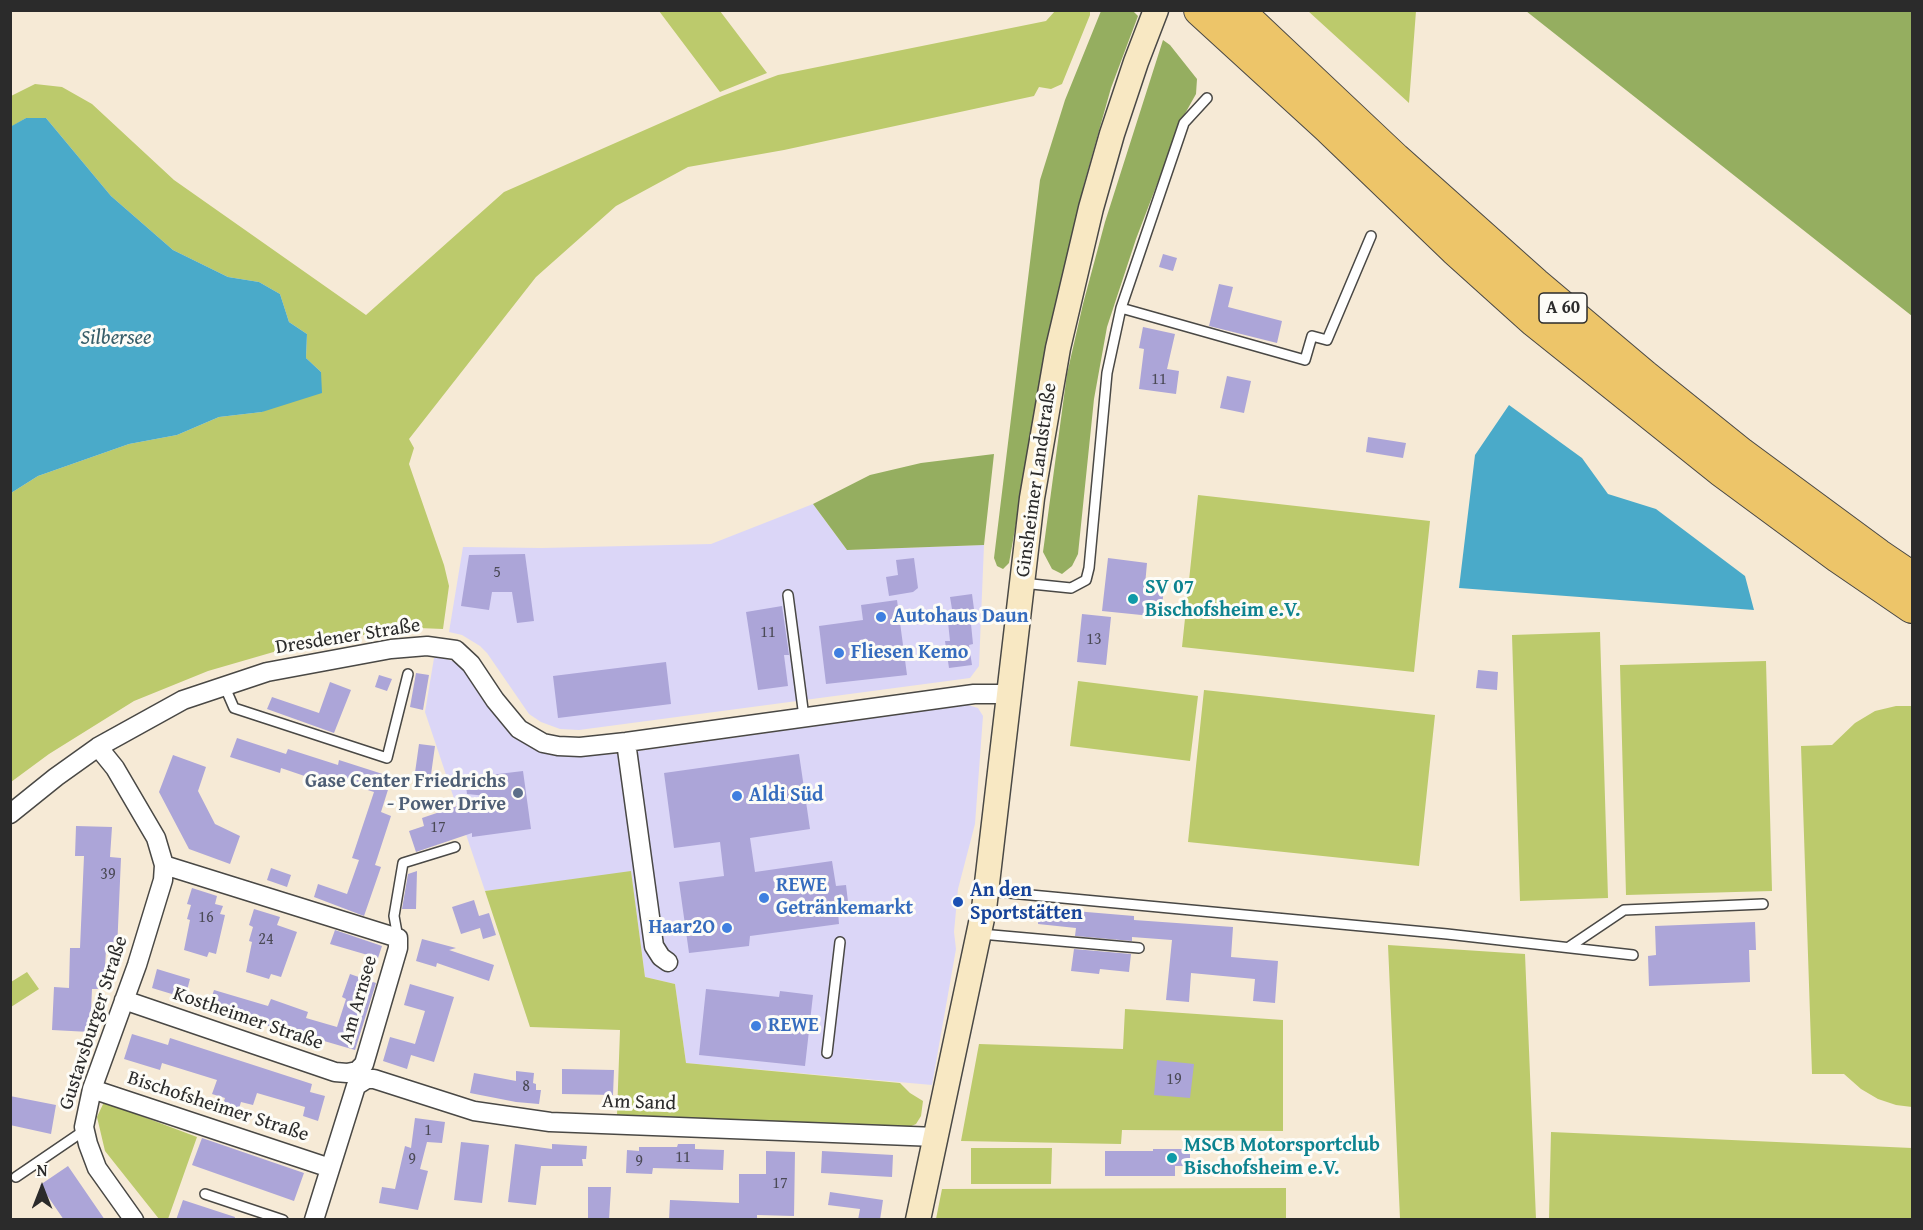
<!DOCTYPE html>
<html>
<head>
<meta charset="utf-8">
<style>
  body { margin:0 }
  #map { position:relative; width:1923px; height:1230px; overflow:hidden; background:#f6ead6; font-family:"Gentium Book Plus",serif }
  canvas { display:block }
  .frame { position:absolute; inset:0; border:12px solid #2b2b2b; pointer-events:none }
  .north { position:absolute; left:12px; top:1158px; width:60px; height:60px; -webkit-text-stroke:4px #fdfcf7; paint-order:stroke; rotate:0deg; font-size:16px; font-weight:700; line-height:24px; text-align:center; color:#2b2b2b }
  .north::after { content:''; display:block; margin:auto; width:21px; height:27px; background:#2b2b2b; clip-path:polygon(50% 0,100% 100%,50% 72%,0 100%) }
</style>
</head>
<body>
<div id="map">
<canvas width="1923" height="1230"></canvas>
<div class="frame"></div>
<div class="north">N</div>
</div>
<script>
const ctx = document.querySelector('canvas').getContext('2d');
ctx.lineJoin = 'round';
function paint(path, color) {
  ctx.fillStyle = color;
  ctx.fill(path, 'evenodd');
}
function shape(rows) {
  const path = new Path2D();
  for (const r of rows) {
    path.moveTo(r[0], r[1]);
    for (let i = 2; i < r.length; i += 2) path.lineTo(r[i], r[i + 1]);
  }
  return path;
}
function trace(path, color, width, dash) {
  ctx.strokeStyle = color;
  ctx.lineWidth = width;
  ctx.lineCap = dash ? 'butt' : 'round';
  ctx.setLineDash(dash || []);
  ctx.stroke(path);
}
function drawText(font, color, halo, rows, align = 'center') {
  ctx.font = font + ' "Gentium Book Plus",serif';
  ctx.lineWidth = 6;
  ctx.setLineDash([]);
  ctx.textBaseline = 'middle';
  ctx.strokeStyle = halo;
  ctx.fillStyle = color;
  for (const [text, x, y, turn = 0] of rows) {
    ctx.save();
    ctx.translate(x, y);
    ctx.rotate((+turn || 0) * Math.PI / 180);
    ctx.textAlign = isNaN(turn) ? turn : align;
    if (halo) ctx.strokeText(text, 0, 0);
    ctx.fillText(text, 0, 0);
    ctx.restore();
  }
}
paint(shape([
  [813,504,847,550,984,545,979,666,970,678,579,730,560,729,541,722,529,714,487,653,480,646,462,635,449,632,463,547,542,548,711,544],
  [434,658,444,658,455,662,464,669,498,719,515,738,539,752,556,756,616,754,968,705,978,708,983,716,975,824,958,889,954,932,956,949,932,1085,686,1063,675,984,645,977,631,872,485,891,425,712]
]), '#dbd6f7');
paint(shape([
  [659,11,720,11,767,73,720,92],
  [1055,11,1090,11,1090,15,1062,84,1051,89,1039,87,1034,96,784,150,688,167,616,206,536,277,409,439,414,448,409,464,444,565,449,586,443,629,419,628,308,642,208,671,134,701,49,754,11,782,11,493,38,476,129,444,177,435,219,417,262,412,321,372,306,358,307,334,289,322,280,294,259,282,228,277,173,250,111,196,46,118,26,118,11,127,11,96,35,84,62,87,92,104,174,180,366,315,504,192,722,96,778,75,1046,21],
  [1308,11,1416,11,1409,103],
  [1198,495,1430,521,1414,672,1182,647],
  [1600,632,1608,898,1520,901,1512,635],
  [1766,661,1772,891,1626,895,1620,665],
  [1078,681,1198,696,1190,761,1070,746],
  [1204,690,1435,715,1419,866,1188,842],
  [1896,706,1912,706,1912,1107,1896,1105,1878,1099,1861,1089,1844,1074,1812,1074,1801,746,1832,745,1855,723,1875,711],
  [631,871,645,977,675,984,686,1063,900,1083,910,1093,923,1101,921,1116,916,1124,907,1128,617,1115,620,1030,530,1027,485,891],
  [1388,945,1525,954,1536,1219,1400,1219],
  [27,972,39,989,11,1007,11,982],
  [1125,1009,1283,1020,1283,1131,1122,1130,1121,1144,961,1141,979,1044,1123,1049],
  [104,1102,197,1137,168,1219,159,1219,105,1151,97,1117],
  [1551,1132,1912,1148,1912,1219,1549,1219],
  [971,1148,1052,1148,1051,1184,971,1184],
  [1286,1188,1286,1219,936,1219,942,1189]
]), '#bcca6c');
paint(shape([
  [1101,11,1133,11,1138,16,1111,88,1084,184,1025,473,1009,563,1003,569,997,566,994,558,1040,180,1065,100],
  [1526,11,1912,11,1912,316],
  [1163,40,1170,45,1197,79,1196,94,1182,119,1136,239,1107,327,1094,399,1078,554,1072,566,1062,574,1052,569,1043,552,1067,374,1083,304,1105,222],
  [994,454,984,545,847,550,813,504,870,475,921,463]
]), '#95ae60');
paint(shape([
  [26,118,46,118,111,196,173,250,228,277,259,282,280,294,289,322,307,334,306,358,321,372,322,393,262,412,219,417,177,435,129,444,38,476,11,493,10,127],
  [1509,405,1582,458,1608,494,1656,509,1745,576,1754,610,1459,588,1475,455]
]), '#4aaac9');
paint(shape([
  [1163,254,1177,258,1173,271,1159,267],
  [1219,284,1233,287,1228,307,1282,321,1277,343,1209,326],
  [1143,327,1175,334,1167,369,1179,371,1176,394,1139,389,1144,349,1139,348],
  [1227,376,1251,381,1244,413,1220,408],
  [1368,437,1406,443,1403,458,1366,452],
  [525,554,534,621,517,623,512,592,492,592,489,610,461,606,469,555],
  [914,558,918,588,913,592,889,596,886,577,898,575,896,560],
  [1108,558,1147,563,1145,585,1164,587,1161,617,1102,611],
  [972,594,976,624,971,624,973,644,969,645,972,665,949,668,945,641,950,641,948,622,954,621,950,597],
  [897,600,907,675,826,684,819,626,863,620,861,605],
  [782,606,789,655,784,655,788,686,758,690,746,612],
  [1082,614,1111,617,1106,665,1077,662],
  [666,662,671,704,558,718,553,676],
  [1478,670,1498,672,1497,690,1476,688],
  [416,673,429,675,423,710,410,707],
  [379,675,392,679,387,691,375,687],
  [330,682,351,690,334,733,267,709,272,697,319,713],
  [237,738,286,754,288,749,338,765,339,760,392,777,381,812,391,816,375,865,381,867,364,916,314,897,318,884,347,894,359,860,352,858,374,792,333,779,331,785,281,768,280,773,230,757],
  [419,744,435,746,429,789,413,787],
  [799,754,810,829,750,838,755,872,832,861,836,886,846,885,849,910,838,912,839,924,750,936,749,946,689,953,679,882,724,876,720,842,674,848,664,773],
  [173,755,206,767,198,791,215,824,240,836,230,864,189,849,159,792],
  [523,771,531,829,472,837,472,833,416,852,409,831,424,826,422,818,487,796,467,794,465,778],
  [76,826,112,827,110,857,121,858,117,950,106,949,104,989,92,989,90,1032,52,1030,54,987,69,988,70,948,80,948,84,856,75,856],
  [271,868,291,875,287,887,267,880],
  [417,871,416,909,402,909,408,874],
  [192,888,217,896,215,904,223,906,220,914,225,915,216,954,209,952,207,957,184,950,190,920,187,919,191,905,187,904],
  [474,900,479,916,489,913,496,935,483,939,480,928,461,934,452,907],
  [1039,908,1134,916,1134,920,1233,927,1231,957,1278,961,1275,1003,1253,1001,1255,979,1191,973,1189,1002,1166,1000,1172,940,1132,937,1132,941,1075,936,1076,928,1038,924],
  [254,909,280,917,277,925,297,932,281,977,271,974,269,979,246,972,252,942,249,941,253,927,249,925],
  [1755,922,1756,950,1749,950,1750,982,1649,986,1648,956,1656,955,1655,926],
  [335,930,382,946,378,958,330,944],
  [422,939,456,948,449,950,494,965,489,981,437,963,436,967,416,961],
  [1074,949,1131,954,1129,972,1100,969,1099,974,1071,971],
  [157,969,190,979,185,998,152,988],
  [350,974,376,983,355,1050,300,1034,299,1037,242,1017,208,1008,214,990,268,1006,271,999,308,1012,306,1018,337,1027,346,999,342,997],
  [410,984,454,997,434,1062,411,1055,407,1069,383,1061,390,1037,415,1044,425,1011,404,1005],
  [706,989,779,997,780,991,813,995,805,1066,699,1055],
  [132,1034,168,1045,170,1038,312,1084,310,1092,325,1096,318,1121,303,1116,305,1107,257,1093,253,1105,241,1102,237,1115,221,1110,225,1098,212,1094,217,1080,162,1063,160,1070,124,1059],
  [1157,1060,1194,1064,1190,1098,1154,1095],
  [562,1069,614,1070,613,1095,562,1094],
  [516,1071,534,1073,533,1083,536,1084,536,1090,541,1090,539,1104,516,1102,470,1093,474,1073,516,1081],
  [10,1096,56,1105,51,1134,10,1125],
  [415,1118,445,1122,442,1143,427,1142,420,1169,428,1171,418,1210,379,1203,382,1187,395,1189,405,1146,411,1148],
  [202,1138,304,1173,294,1201,192,1165],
  [461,1142,489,1145,482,1203,454,1200],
  [515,1144,552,1149,552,1144,587,1146,586,1159,582,1159,583,1166,541,1166,536,1205,508,1202],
  [678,1144,695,1144,695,1149,724,1150,723,1170,653,1168,652,1174,626,1173,627,1150,639,1151,639,1147,677,1147],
  [1153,1149,1190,1149,1190,1166,1175,1166,1175,1176,1105,1176,1105,1151,1153,1151],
  [766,1151,795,1152,794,1216,757,1215,757,1220,669,1220,670,1200,739,1203,739,1174,766,1174],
  [822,1151,893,1155,892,1177,821,1173],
  [68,1166,105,1220,64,1220,40,1185],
  [588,1187,611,1187,609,1220,588,1220],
  [830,1192,883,1200,880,1220,858,1220,860,1209,828,1205],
  [183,1200,235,1217,234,1220,176,1220]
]), '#aca5d8');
const service = shape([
  [1121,308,1305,360,1312,336,1327,340,1371,236],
  [1022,583,1071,588,1086,580,1089,568,1107,373,1121,308,1184,123,1207,98],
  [788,595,804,717],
  [224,685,234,708,387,758,408,674],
  [988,891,1447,934,1633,955],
  [981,934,1139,948],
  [398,938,394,916,403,863,455,847],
  [1569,947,1624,910,1763,904],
  [827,1053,840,942],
  [16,1177,85,1130],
  [205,1194,283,1220]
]);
const minor = shape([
  [626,742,654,946,661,957,668,962],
  [98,747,115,768,156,838,164,865,163,880,159,893,137,965,92,1089,84,1127,88,1144,97,1168,134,1220],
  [10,814,56,777,98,747,183,700,267,672,391,649,427,646,456,650,471,664,495,700,519,729,543,743,558,746,580,747,626,742,974,694,1008,694],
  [124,1000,335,1072,347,1073,357,1071,364,1064,398,948,398,938,164,865],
  [92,1089,330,1168],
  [314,1220,356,1086,367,1079,374,1079,474,1111,550,1122,936,1137]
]);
const secondary = shape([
  [918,1220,984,909,1032,498,1058,348,1091,208,1112,134,1136,62,1156,10]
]);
const motorway = shape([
  [1200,10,1328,127,1455,249,1535,321,1721,470,1839,557,1912,607],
  [1237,10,1395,159,1535,284,1644,376,1741,454,1878,555,1912,578]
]);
trace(service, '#494845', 12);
trace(minor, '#494845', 21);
trace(secondary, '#494845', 27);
trace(motorway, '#494845', 34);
trace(service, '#fff', 9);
trace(minor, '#fff', 18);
trace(secondary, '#f8e8c3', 24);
trace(motorway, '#edc569', 32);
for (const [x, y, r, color] of [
  [1133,599,6,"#0f9aa8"],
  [881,617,6,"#3f7fe0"],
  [839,653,6,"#3f7fe0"],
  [518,793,6,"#5c6f8a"],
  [737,796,6,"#3f7fe0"],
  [764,898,6,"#3f7fe0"],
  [958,902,6,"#1a4fb4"],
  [727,928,6,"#3f7fe0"],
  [756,1026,6,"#3f7fe0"],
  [1172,1158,6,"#0f9aa8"]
]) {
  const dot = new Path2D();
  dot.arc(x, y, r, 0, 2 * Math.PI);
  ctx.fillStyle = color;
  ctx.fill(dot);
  trace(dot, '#fdfcf7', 2);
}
drawText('16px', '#4b4a56', null, [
  ["11",1159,380],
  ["5",497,573],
  ["11",768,633],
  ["13",1094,640],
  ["17",438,828],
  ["39",108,875],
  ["16",206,918],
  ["24",266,940],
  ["19",1174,1080],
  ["8",526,1087],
  ["1",428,1131],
  ["11",683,1158],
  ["9",412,1160],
  ["9",639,1162],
  ["17",780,1184]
]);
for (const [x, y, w] of [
  [1563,308,48]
]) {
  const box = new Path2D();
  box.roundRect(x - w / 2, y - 15, w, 30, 4.5);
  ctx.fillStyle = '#fdfcf7';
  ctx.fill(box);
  trace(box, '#2b2b2b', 1.5);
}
drawText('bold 18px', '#2b2b2b', null, [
  ["A 60",1563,308]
]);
drawText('20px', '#2b2b2b', '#fdfcf7', [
  ["Ginsheimer Landstraße",1037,480,-82],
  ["Dresdener Straße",348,637,-9],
  ["Am Arnsee",359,1000,-74],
  ["Kostheimer Straße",248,1019,19],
  ["Gustavsburger Straße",94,1023,-72],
  ["Am Sand",639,1103,2],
  ["Bischofsheimer Straße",218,1107,18]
]);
drawText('bold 20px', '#0d838f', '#fdfcf7', [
  ["SV 07",1145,588],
  ["Bischofsheim e.V.",1145,611],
  ["MSCB Motorsportclub",1184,1146],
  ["Bischofsheim e.V.",1184,1169]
], 'left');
drawText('bold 20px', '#366cbe', '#fdfcf7', [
  ["Autohaus Daun",893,617],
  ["Fliesen Kemo",851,653],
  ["Aldi Süd",749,796],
  ["REWE",776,886],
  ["Getränkemarkt",776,909],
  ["Haar2O",715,928,"right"],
  ["REWE",768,1026]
], 'left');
drawText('bold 20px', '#4e5e75', '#fdfcf7', [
  ["Gase Center Friedrichs",506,782],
  ["- Power Drive",506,805]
], 'right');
drawText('bold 20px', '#164399', '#fdfcf7', [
  ["An den",970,891],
  ["Sportstätten",970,914]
], 'left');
drawText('italic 21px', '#375e6a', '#fdfcf7', [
  ["Silbersee",116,339]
]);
</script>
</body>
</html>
